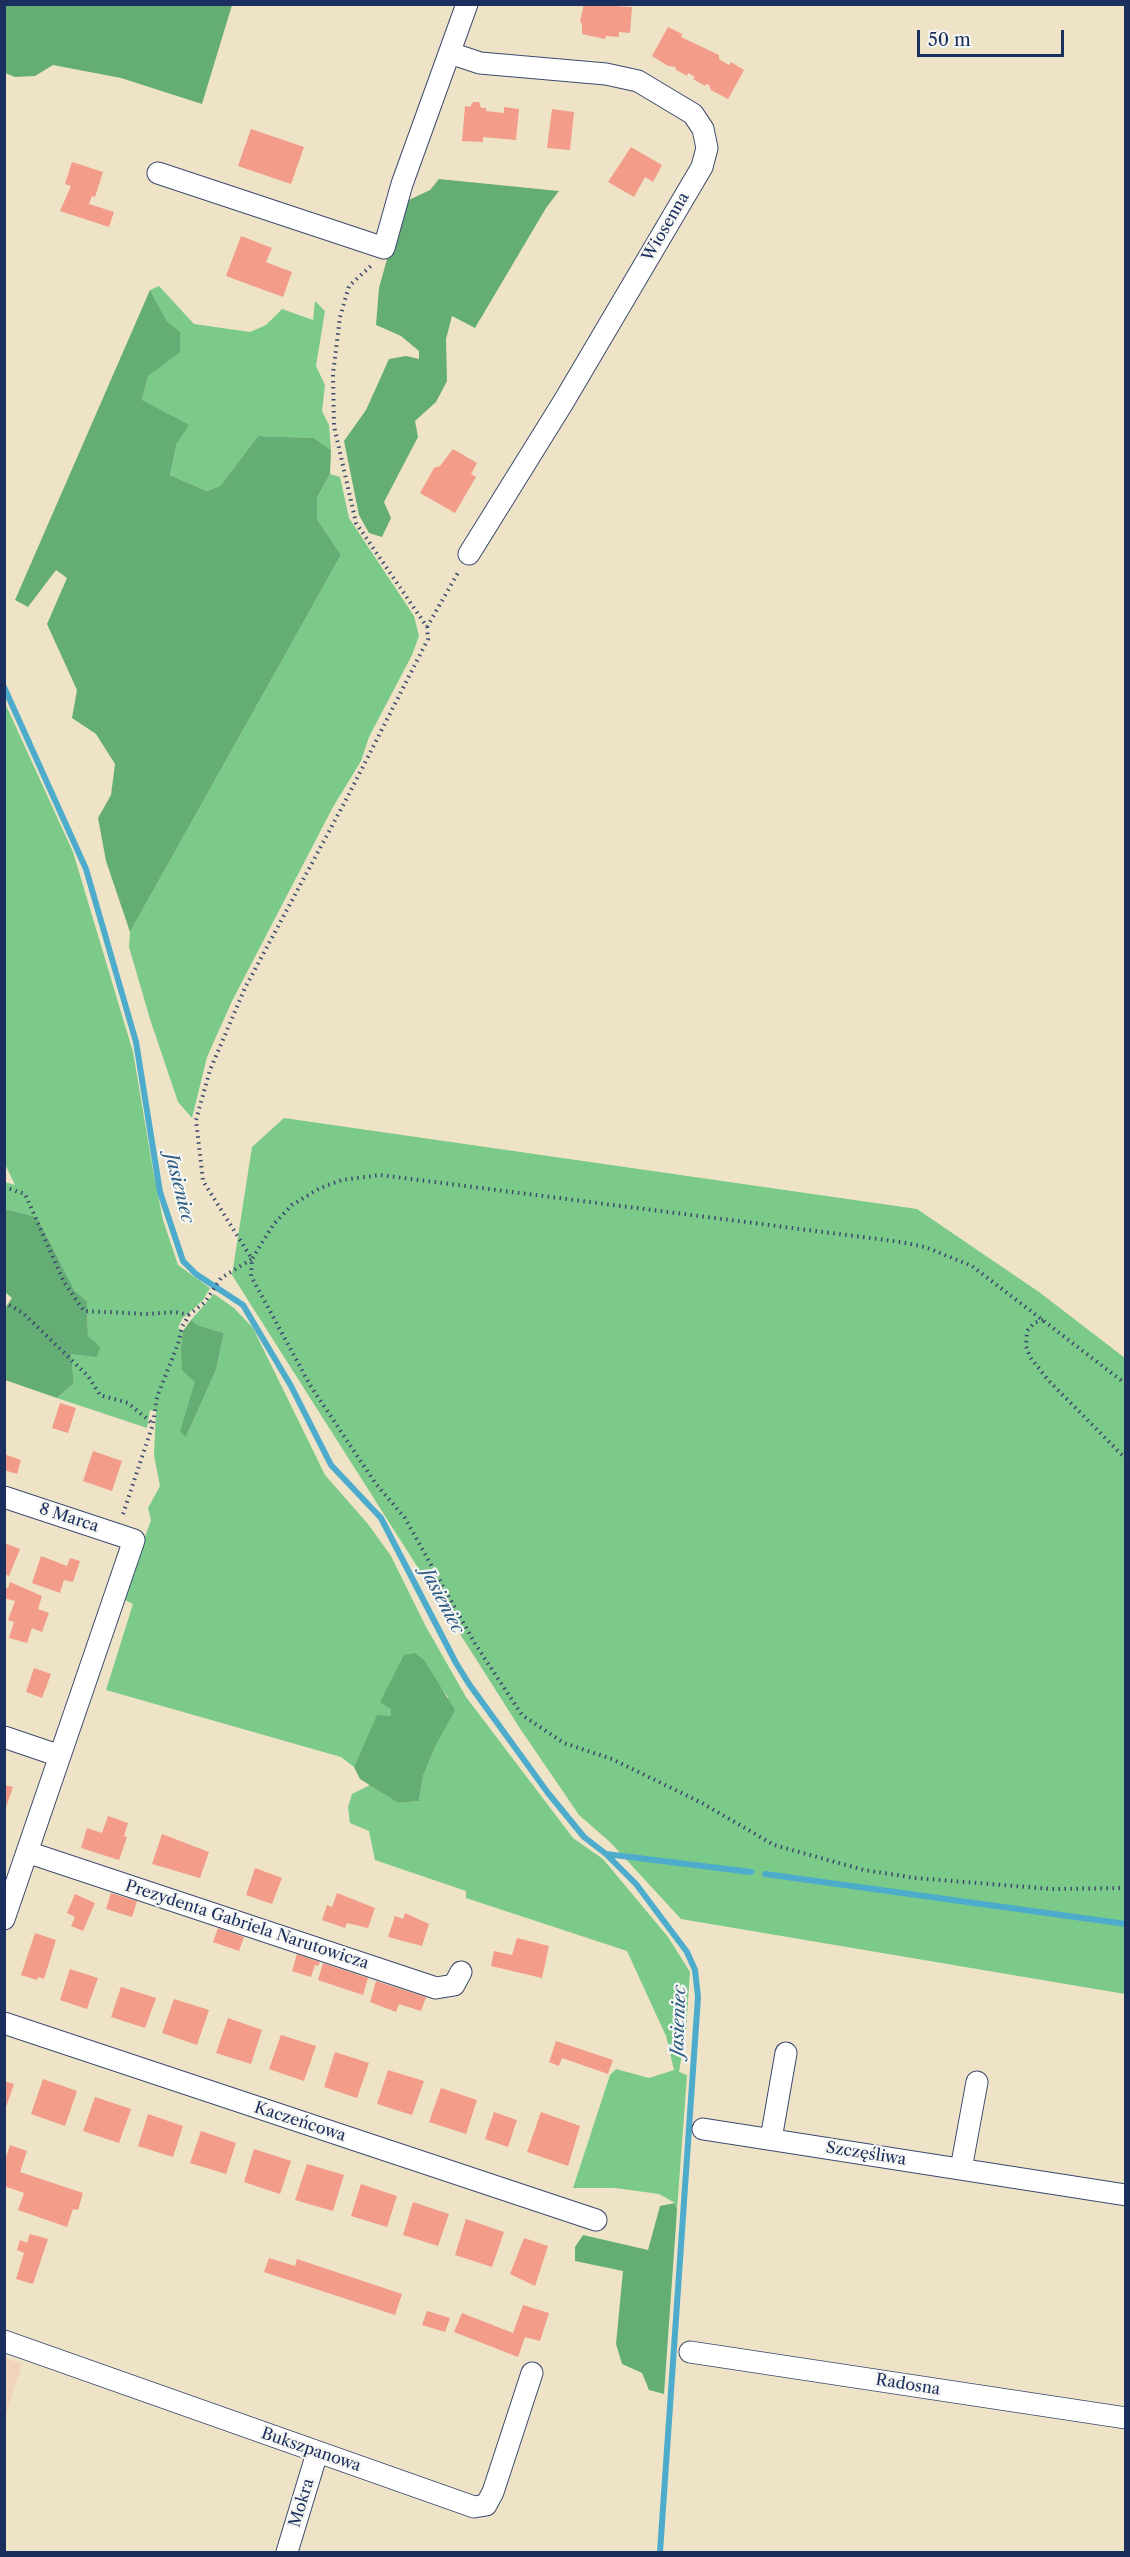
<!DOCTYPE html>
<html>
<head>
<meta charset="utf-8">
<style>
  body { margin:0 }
  #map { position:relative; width:1130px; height:2557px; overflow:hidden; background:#eee3c7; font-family:"Libre Caslon Text",serif }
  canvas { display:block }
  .frame { position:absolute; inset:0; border:6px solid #1b2f5e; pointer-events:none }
  .scale { position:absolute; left:917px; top:30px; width:147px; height:27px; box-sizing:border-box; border:3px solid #1b2f5e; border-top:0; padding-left:8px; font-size:18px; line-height:21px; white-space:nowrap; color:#1b2f5e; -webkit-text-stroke:4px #f6f6f2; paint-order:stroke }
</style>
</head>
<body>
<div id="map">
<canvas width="1130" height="2557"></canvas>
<div class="frame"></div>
<div class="scale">50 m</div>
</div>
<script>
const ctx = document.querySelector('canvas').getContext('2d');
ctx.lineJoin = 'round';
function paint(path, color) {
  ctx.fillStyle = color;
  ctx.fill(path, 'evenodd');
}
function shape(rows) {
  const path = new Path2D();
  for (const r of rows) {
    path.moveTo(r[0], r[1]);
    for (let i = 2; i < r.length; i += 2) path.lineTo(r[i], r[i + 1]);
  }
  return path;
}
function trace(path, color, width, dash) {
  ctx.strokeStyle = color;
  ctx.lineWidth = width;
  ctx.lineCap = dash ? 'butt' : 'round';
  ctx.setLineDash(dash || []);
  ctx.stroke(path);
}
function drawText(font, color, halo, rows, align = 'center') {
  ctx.font = font + ' "Libre Caslon Text",serif';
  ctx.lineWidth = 4.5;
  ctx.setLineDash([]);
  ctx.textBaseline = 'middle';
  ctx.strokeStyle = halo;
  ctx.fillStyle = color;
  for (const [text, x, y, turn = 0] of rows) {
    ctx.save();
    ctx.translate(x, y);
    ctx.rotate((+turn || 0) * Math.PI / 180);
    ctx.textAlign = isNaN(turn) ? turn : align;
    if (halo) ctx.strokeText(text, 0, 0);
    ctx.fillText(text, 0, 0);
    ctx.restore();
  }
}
paint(shape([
  [5,2358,22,2364,5,2418,4,2358]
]), '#f2d4be');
paint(shape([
  [159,286,194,324,250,332,266,325,282,309,313,320,315,301,325,311,316,366,325,385,322,411,329,425,331,450,314,438,258,436,220,486,207,491,170,475,177,443,142,400,148,376,180,332,167,321,150,290],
  [330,474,340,477,349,518,414,616,419,636,412,655,369,737,361,761,333,807,232,1001,207,1057,192,1118,178,1102,150,1019,129,947,130,932,341,555,317,519,317,498],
  [5,703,73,852,133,1052,153,1170,163,1220,178,1265,210,1288,203,1300,182,1319,178,1328,183,1331,181,1347,195,1382,186,1437,216,1370,224,1333,196,1325,191,1320,214,1294,234,1308,253,1328,325,1475,368,1524,391,1556,425,1625,466,1697,573,1838,603,1859,668,1937,690,1972,686,2030,679,2072,687,2075,677,2210,675,2203,659,2194,615,2188,573,2188,610,2075,616,2069,649,2078,674,2070,666,2036,627,1951,466,1898,466,1891,375,1860,369,1831,350,1823,348,1807,352,1794,370,1785,398,1803,419,1801,423,1776,436,1745,448,1697,435,1680,391,1709,391,1716,377,1716,354,1767,341,1757,106,1690,133,1604,123,1599,151,1520,148,1508,160,1486,154,1455,156,1411,150,1410,147,1428,57,1398,74,1383,71,1354,88,1336,87,1301,75,1291,37,1217,5,1209,5,1182,15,1185,5,1164],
  [284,1118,917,1209,1039,1292,1125,1358,1125,1994,681,1919,610,1842,579,1815,521,1730,232,1275,252,1147]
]), '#7bca8a');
paint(shape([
  [4,5,5,4,232,5,202,104,121,78,53,65,35,76,15,77,5,73],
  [439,179,559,191,546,208,475,328,452,316,446,339,447,381,436,402,415,421,418,437,384,502,391,518,382,537,369,533,359,515,344,441,366,410,389,359,406,356,419,359,419,351,401,336,376,325,379,288,392,241,409,200,430,190],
  [150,290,167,321,180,332,180,352,148,376,142,400,189,425,177,443,170,475,207,491,220,486,258,436,314,438,331,450,330,474,317,498,317,519,341,555,130,932,106,861,98,818,111,795,115,764,96,734,72,718,77,690,47,624,67,578,56,570,28,607,15,600],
  [5,1209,37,1217,75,1291,87,1301,88,1336,100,1347,97,1357,71,1354,74,1383,57,1398,5,1380,5,1308,12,1298,5,1292],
  [191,1320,197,1325,224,1333,216,1370,186,1437,180,1431,195,1382,182,1370,181,1347,183,1331],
  [415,1653,424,1660,455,1710,436,1745,423,1776,419,1801,398,1803,360,1779,354,1767,377,1715,391,1716,391,1709,380,1702,404,1655],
  [675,2203,677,2210,664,2394,649,2390,642,2373,622,2364,616,2344,623,2271,575,2261,575,2247,583,2235,648,2250,660,2206]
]), '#64ae76');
trace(shape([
  [4,687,86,869,136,1042,160,1192,183,1261,196,1274,243,1305,291,1386,331,1465,381,1518,456,1663,469,1684,548,1793,584,1837,606,1854,636,1884,687,1952,695,1970,698,1997,660,2552],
  [606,1854,751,1872],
  [765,1874,1126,1924]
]), '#4daccc', 6);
paint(shape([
  [584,4,632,7,630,33,619,32,619,37,606,36,605,39,582,34,582,24,580,21],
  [668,27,682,34,681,37,719,55,719,59,729,65,731,62,744,70,728,99,711,90,709,85,706,84,705,86,693,79,695,77,688,73,687,76,675,69,676,67,668,66,652,56],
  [473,102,479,102,481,108,486,108,486,111,504,113,504,107,519,109,516,140,483,137,483,142,462,141,465,106,470,107],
  [552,109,574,112,570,150,547,148],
  [251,129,304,147,291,184,238,166],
  [631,147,662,165,653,182,645,177,634,197,608,182],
  [72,162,103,172,95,197,92,196,89,204,114,212,109,227,60,211,71,186,65,184],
  [241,236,272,248,266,262,292,272,283,297,226,276],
  [453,449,477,463,471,474,476,477,455,513,420,493,434,468,440,466],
  [60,1403,76,1408,68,1433,52,1428],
  [93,1451,122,1461,112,1491,83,1481],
  [4,1454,21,1460,17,1474,4,1470],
  [4,1543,20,1549,9,1576,4,1574],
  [41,1556,67,1566,70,1558,80,1561,73,1582,64,1580,60,1593,32,1583],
  [10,1582,42,1596,38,1609,49,1613,42,1632,32,1628,27,1643,9,1638,14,1622,8,1620,15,1601,4,1598,4,1587,8,1588],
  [34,1668,51,1674,42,1698,26,1692],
  [4,1785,13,1787,5,1810,4,1810],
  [108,1816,128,1823,124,1836,127,1837,119,1860,81,1848,87,1828,102,1833],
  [162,1834,209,1852,200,1878,152,1864],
  [255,1868,282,1878,272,1904,246,1895],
  [111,1893,137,1901,132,1917,106,1909],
  [337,1893,375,1908,368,1928,347,1923,345,1928,322,1920,327,1905,332,1907],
  [75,1894,95,1903,83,1931,71,1926,75,1917,67,1913],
  [405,1913,429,1924,422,1946,388,1937,395,1916,403,1919],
  [218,1928,244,1937,239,1951,213,1942],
  [35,1933,56,1940,44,1979,38,1977,37,1980,21,1975],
  [517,1938,549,1946,542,1978,491,1966,494,1951,512,1955],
  [297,1954,320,1962,318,1966,315,1965,311,1977,292,1971],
  [323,1963,368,1978,363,1995,318,1980],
  [70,1969,98,1978,87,2009,60,2000],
  [376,1981,426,1997,421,2011,399,2004,396,2012,370,2002],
  [121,1987,156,1998,145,2028,111,2017],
  [174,1999,209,2010,197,2045,162,2033],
  [228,2018,262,2030,251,2064,216,2053],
  [281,2035,316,2046,304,2081,269,2069],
  [556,2041,613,2060,608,2074,562,2058,559,2066,549,2062],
  [335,2052,369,2063,357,2098,324,2087],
  [388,2070,424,2081,412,2115,377,2104],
  [43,2079,77,2091,65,2126,31,2114],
  [4,2081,14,2084,5,2110,4,2110],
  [441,2088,477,2100,466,2134,429,2122],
  [95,2097,131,2109,119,2143,83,2131],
  [494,2112,517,2120,508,2147,485,2139],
  [541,2112,580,2126,568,2166,527,2152],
  [148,2114,183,2126,173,2157,138,2146],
  [201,2131,236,2143,226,2174,190,2163],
  [10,2145,27,2151,20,2172,83,2193,78,2210,73,2209,67,2227,18,2210,24,2193,4,2186,4,2163],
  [254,2149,291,2161,280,2194,244,2182],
  [307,2164,344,2175,333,2211,295,2200],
  [361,2184,397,2196,387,2227,351,2216],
  [413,2202,449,2214,438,2246,403,2235],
  [466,2219,504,2232,492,2267,455,2255],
  [30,2234,48,2239,33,2284,16,2279,24,2253,17,2250,20,2240,27,2243],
  [524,2238,548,2246,535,2286,510,2274],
  [269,2258,295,2266,297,2259,402,2294,395,2315,264,2272],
  [523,2305,549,2313,540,2341,525,2337,518,2357,454,2332,462,2313,513,2333],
  [427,2311,450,2318,445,2332,422,2325]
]), '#f29c89');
const minor = shape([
  [450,53,480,63,606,74,638,81,693,114,703,129,707,148,702,167,564,401,469,554],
  [158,173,384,248,402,184,467,4],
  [4,1497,134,1540,4,1919],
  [4,1737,60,1756],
  [27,1852,436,1988,454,1985,461,1972],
  [4,2023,596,2220],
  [703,2129,1126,2195],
  [771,2139,786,2053],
  [961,2169,977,2082],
  [4,2341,474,2507,486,2505,493,2492,532,2373],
  [690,2352,1126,2418],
  [287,2552,317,2453]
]);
trace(minor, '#3b4a6e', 23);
trace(shape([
  [427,627,459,571],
  [4,1187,25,1194,64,1282,84,1311,148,1314,175,1312,189,1315],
  [4,1302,23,1313,88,1376,100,1395,128,1403,153,1424],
  [1043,1320,1034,1323,1027,1331,1026,1346,1030,1357,1048,1380,1126,1459],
  [1126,1384,972,1266,925,1247,901,1242,380,1175,342,1180,320,1188,292,1205,273,1225,252,1259,251,1276,310,1385,376,1484,405,1518,474,1642,522,1715,564,1743,612,1759,702,1803,774,1845,864,1870,916,1878,1052,1889,1126,1888],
  [123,1514,153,1424,157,1397,178,1344,182,1327,189,1315,205,1302,221,1278,252,1259,203,1181,196,1120,210,1070,245,988,348,796,428,639,427,627,356,523,334,426,333,374,340,317,349,286,373,264]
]), '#3b4a6e', 4, [1.5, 4.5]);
trace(minor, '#fff', 21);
drawText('16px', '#1b2f5e', '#f6f6f2', [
  ["Wiosenna",666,227,-60],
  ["8 Marca",69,1518,18],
  ["Prezydenta Gabriela Narutowicza",247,1925,18],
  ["Kaczeńcowa",300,2122,18],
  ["Szczęśliwa",866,2154,9],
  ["Radosna",908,2385,9],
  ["Bukszpanowa",311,2450,19],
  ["Mokra",302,2503,-73]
]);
drawText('italic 18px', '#2c5b84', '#f6f6f2', [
  ["Jasieniec",179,1188,76],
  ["Jasieniec",442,1601,62],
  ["Jasieniec",679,2021,-88]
]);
</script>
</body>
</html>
